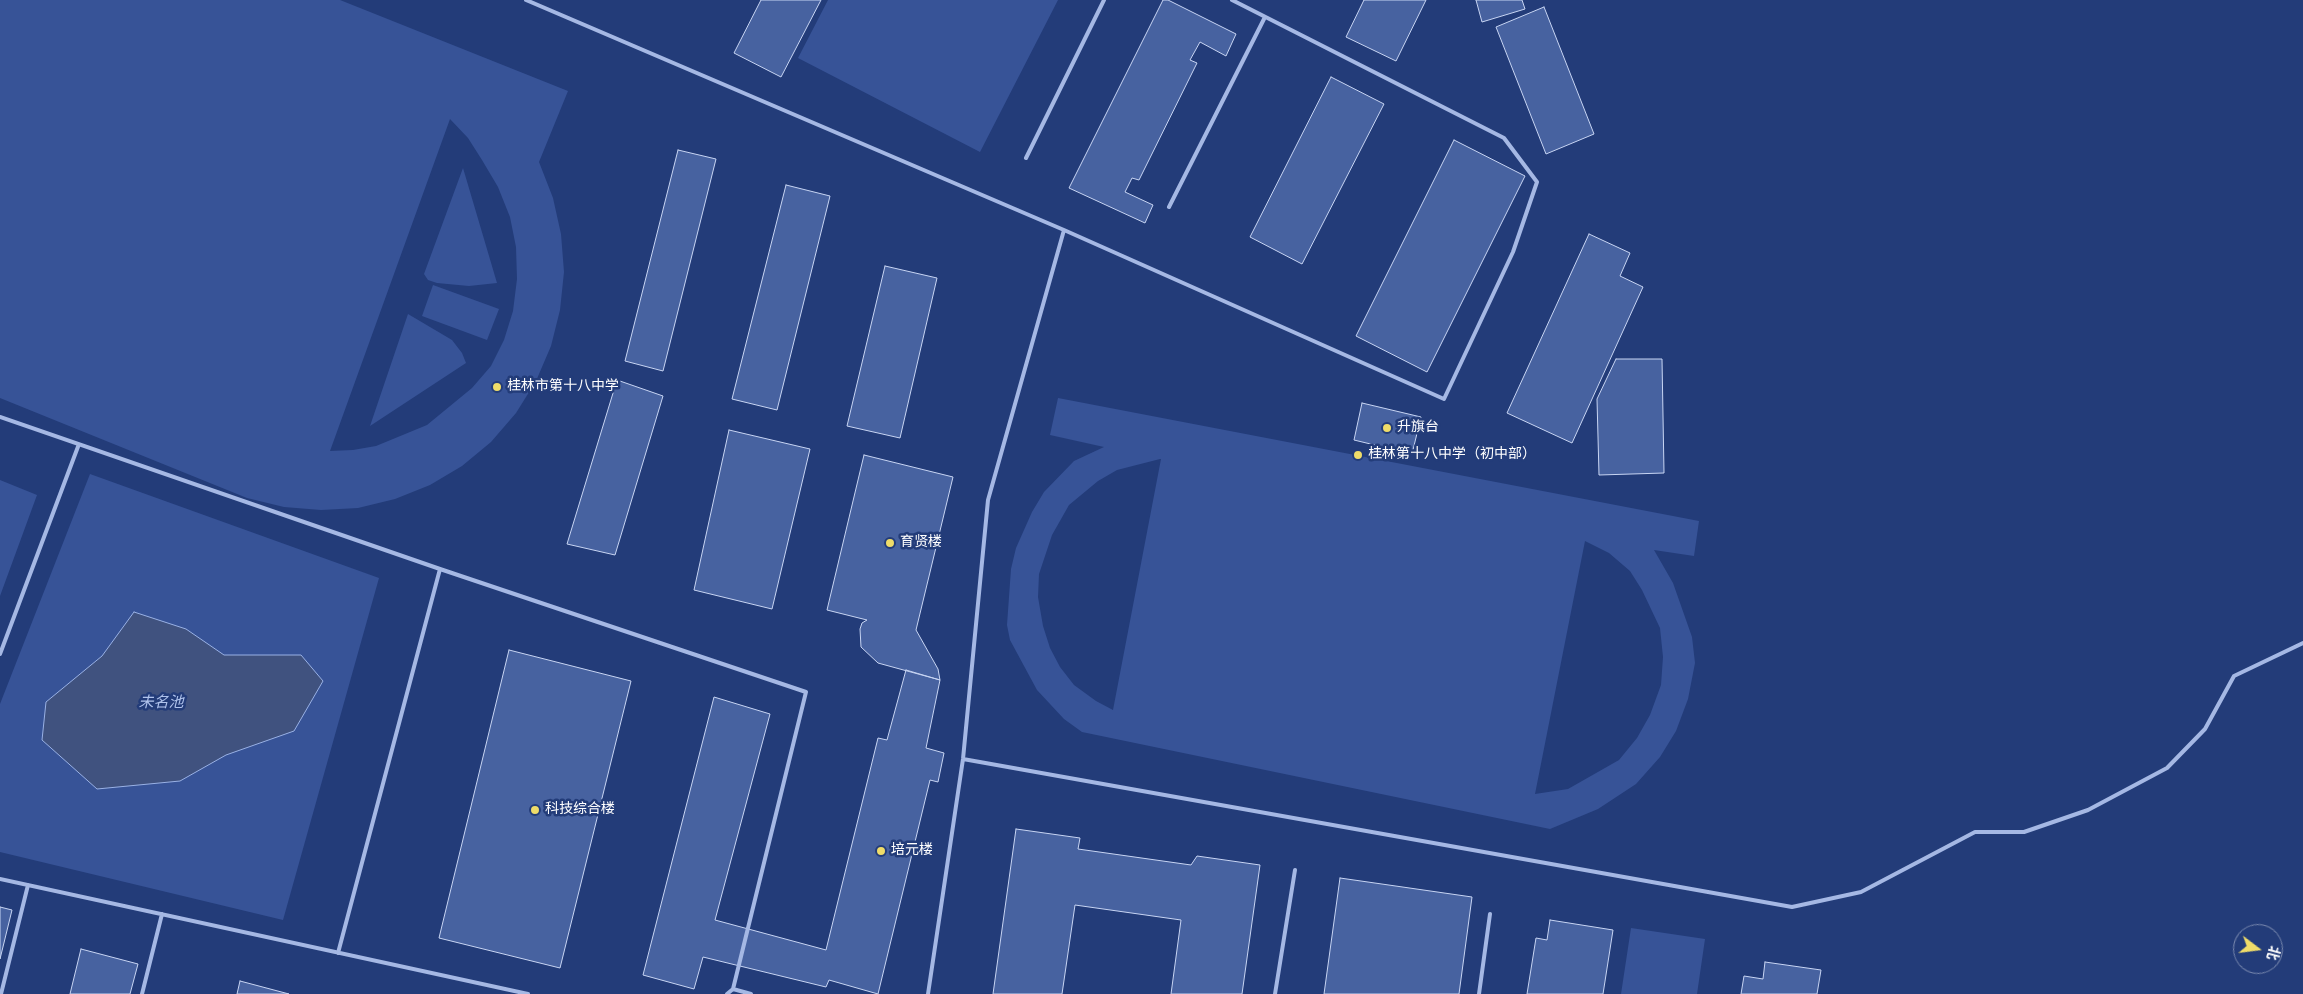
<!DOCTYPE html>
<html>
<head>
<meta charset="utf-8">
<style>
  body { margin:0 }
  #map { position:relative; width:2303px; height:994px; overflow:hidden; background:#233c79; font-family:Overpass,"Noto Sans SC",sans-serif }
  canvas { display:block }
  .north { position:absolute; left:2233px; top:924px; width:50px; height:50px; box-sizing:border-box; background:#233c79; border:1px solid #7b8aaf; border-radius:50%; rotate:105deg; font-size:14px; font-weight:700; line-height:20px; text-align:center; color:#fff }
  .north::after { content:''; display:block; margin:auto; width:18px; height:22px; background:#efdc69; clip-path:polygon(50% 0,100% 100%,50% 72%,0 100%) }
</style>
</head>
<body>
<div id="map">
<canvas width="2303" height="994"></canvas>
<div class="north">北</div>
</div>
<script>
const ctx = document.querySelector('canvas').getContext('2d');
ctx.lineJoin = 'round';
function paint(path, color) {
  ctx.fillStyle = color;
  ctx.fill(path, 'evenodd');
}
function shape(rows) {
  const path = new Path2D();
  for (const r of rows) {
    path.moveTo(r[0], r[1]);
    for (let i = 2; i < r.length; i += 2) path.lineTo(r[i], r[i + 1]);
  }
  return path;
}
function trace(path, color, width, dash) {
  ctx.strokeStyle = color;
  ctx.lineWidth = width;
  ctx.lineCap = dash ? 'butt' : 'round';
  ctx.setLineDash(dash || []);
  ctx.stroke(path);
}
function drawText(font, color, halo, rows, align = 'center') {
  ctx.font = font + ' Overpass,"Noto Sans SC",sans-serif';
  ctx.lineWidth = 5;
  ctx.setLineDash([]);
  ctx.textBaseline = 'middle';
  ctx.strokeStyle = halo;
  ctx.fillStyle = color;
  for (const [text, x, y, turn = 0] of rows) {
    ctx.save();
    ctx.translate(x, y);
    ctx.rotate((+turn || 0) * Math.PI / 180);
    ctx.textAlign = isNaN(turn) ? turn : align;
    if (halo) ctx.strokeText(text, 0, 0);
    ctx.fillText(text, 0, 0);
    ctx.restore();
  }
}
paint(shape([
  [0,0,340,0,568,91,539,162,553,198,561,234,564,272,560,310,551,346,536,381,516,413,491,442,462,466,430,485,395,499,358,508,321,510,284,507,247,498,0,398],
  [450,119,468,138,482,160,498,187,510,217,516,247,517,279,513,311,504,340,491,366,472,388,427,425,376,446,353,450,330,451],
  [828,0,1058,0,980,152,798,58],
  [463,168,497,283,469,286,437,283,428,280,424,274],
  [433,285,499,309,487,340,422,316],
  [408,314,452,340,462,353,466,363,370,426],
  [1058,398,1699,521,1694,556,1654,550,1673,583,1692,637,1695,663,1688,699,1676,731,1660,757,1636,784,1598,809,1550,829,1082,732,1064,719,1037,690,1010,640,1007,625,1011,569,1016,548,1032,512,1044,492,1074,461,1104,447,1050,435],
  [1160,459,1161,459,1113,710,1096,701,1074,685,1060,667,1050,648,1043,626,1038,597,1039,574,1052,535,1069,505,1098,481,1117,470],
  [1585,541,1609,553,1630,571,1642,590,1660,628,1663,657,1661,685,1650,715,1637,738,1619,760,1568,789,1535,794],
  [90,474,379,578,283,920,0,852,0,704],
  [0,480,37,495,0,596],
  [1631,928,1705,939,1697,994,1621,994]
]), '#375397');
const water = shape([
  [134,612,186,629,224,655,301,655,323,681,294,731,226,755,180,781,97,789,42,740,46,702,102,656,134,612]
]);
paint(water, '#40527f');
trace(water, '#99b1e5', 1);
const building = shape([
  [761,0,821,0,781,77,734,53,761,0],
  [1163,0,1168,0,1236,34,1226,56,1200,42,1190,60,1197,63,1139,180,1132,178,1125,192,1153,205,1145,223,1069,188,1163,0],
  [1364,0,1426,0,1396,61,1346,37,1364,0],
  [1476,0,1522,0,1525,9,1482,22,1476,0],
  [1544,7,1594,134,1546,154,1496,27,1544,7],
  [1331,77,1384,104,1302,264,1250,237,1331,77],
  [1454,140,1525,176,1427,372,1356,336,1454,140],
  [678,150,716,159,663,371,625,361,678,150],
  [786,185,830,196,777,410,732,399,786,185],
  [1589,234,1630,253,1620,276,1643,287,1572,443,1507,413,1589,234],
  [885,266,937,278,900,438,847,426,885,266],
  [1616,359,1662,359,1664,473,1599,475,1597,399,1616,359],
  [617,380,663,396,615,555,567,544,617,380],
  [1362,403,1421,417,1412,454,1354,440,1362,403],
  [729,430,810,449,772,609,694,590,729,430],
  [864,455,953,477,916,630,938,669,940,680,878,663,861,647,860,629,862,623,867,620,827,610,864,455],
  [509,650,631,681,560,968,439,938,509,650],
  [906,670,940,680,926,748,944,753,938,782,930,780,878,994,829,980,826,987,703,957,694,989,643,975,714,697,770,714,715,920,826,950,878,738,887,740,906,670],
  [1016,829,1080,838,1078,849,1191,865,1197,856,1260,865,1242,994,1171,994,1181,920,1075,905,1062,994,993,994,1016,829],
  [1340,878,1472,897,1459,994,1324,994,1340,878],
  [0,907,12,910,0,959,0,907],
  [1550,920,1613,930,1603,994,1527,994,1536,938,1547,940,1550,920],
  [81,949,138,964,130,994,70,994,81,949],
  [1765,962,1821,970,1817,994,1741,994,1744,976,1763,979,1765,962],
  [240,981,289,994,237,994,240,981]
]);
paint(building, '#4762a0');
trace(building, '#c8d5f3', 1);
trace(shape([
  [526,0,1064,230,988,500,963,759,928,994],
  [1026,158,1104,0],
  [1169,207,1265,17],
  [1064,230,1444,399,1513,252,1537,182,1504,138,1232,0],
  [0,417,440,569,806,692,733,989],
  [0,654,79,444],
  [963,759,1792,907,1861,892,1975,832,2024,832,2088,810,2167,768,2205,729,2234,676,2303,643],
  [0,879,528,994],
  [338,953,440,569],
  [1,994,28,885],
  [142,994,162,914],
  [727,994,733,989,751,994],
  [1275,994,1295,870],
  [1479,994,1490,914]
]), '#a5b8e4', 4);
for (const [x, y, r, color] of [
  [497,387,5,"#efdc69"],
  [1387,428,5,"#efdc69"],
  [1358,455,5,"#efdc69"],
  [890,543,5,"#efdc69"],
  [535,810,5,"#efdc69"],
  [881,851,5,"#efdc69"]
]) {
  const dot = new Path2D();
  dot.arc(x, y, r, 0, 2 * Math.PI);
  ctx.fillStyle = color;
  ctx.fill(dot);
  trace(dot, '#233c79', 2);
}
drawText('14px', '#fff', '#233c79', [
  ["桂林市第十八中学",507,387],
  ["升旗台",1397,428],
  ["桂林第十八中学（初中部）",1368,455],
  ["育贤楼",900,543],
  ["科技综合楼",545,810],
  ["培元楼",891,851]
], 'left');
drawText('italic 15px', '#b0c3ec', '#233c79', [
  ["未名池",161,704]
]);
</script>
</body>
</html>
